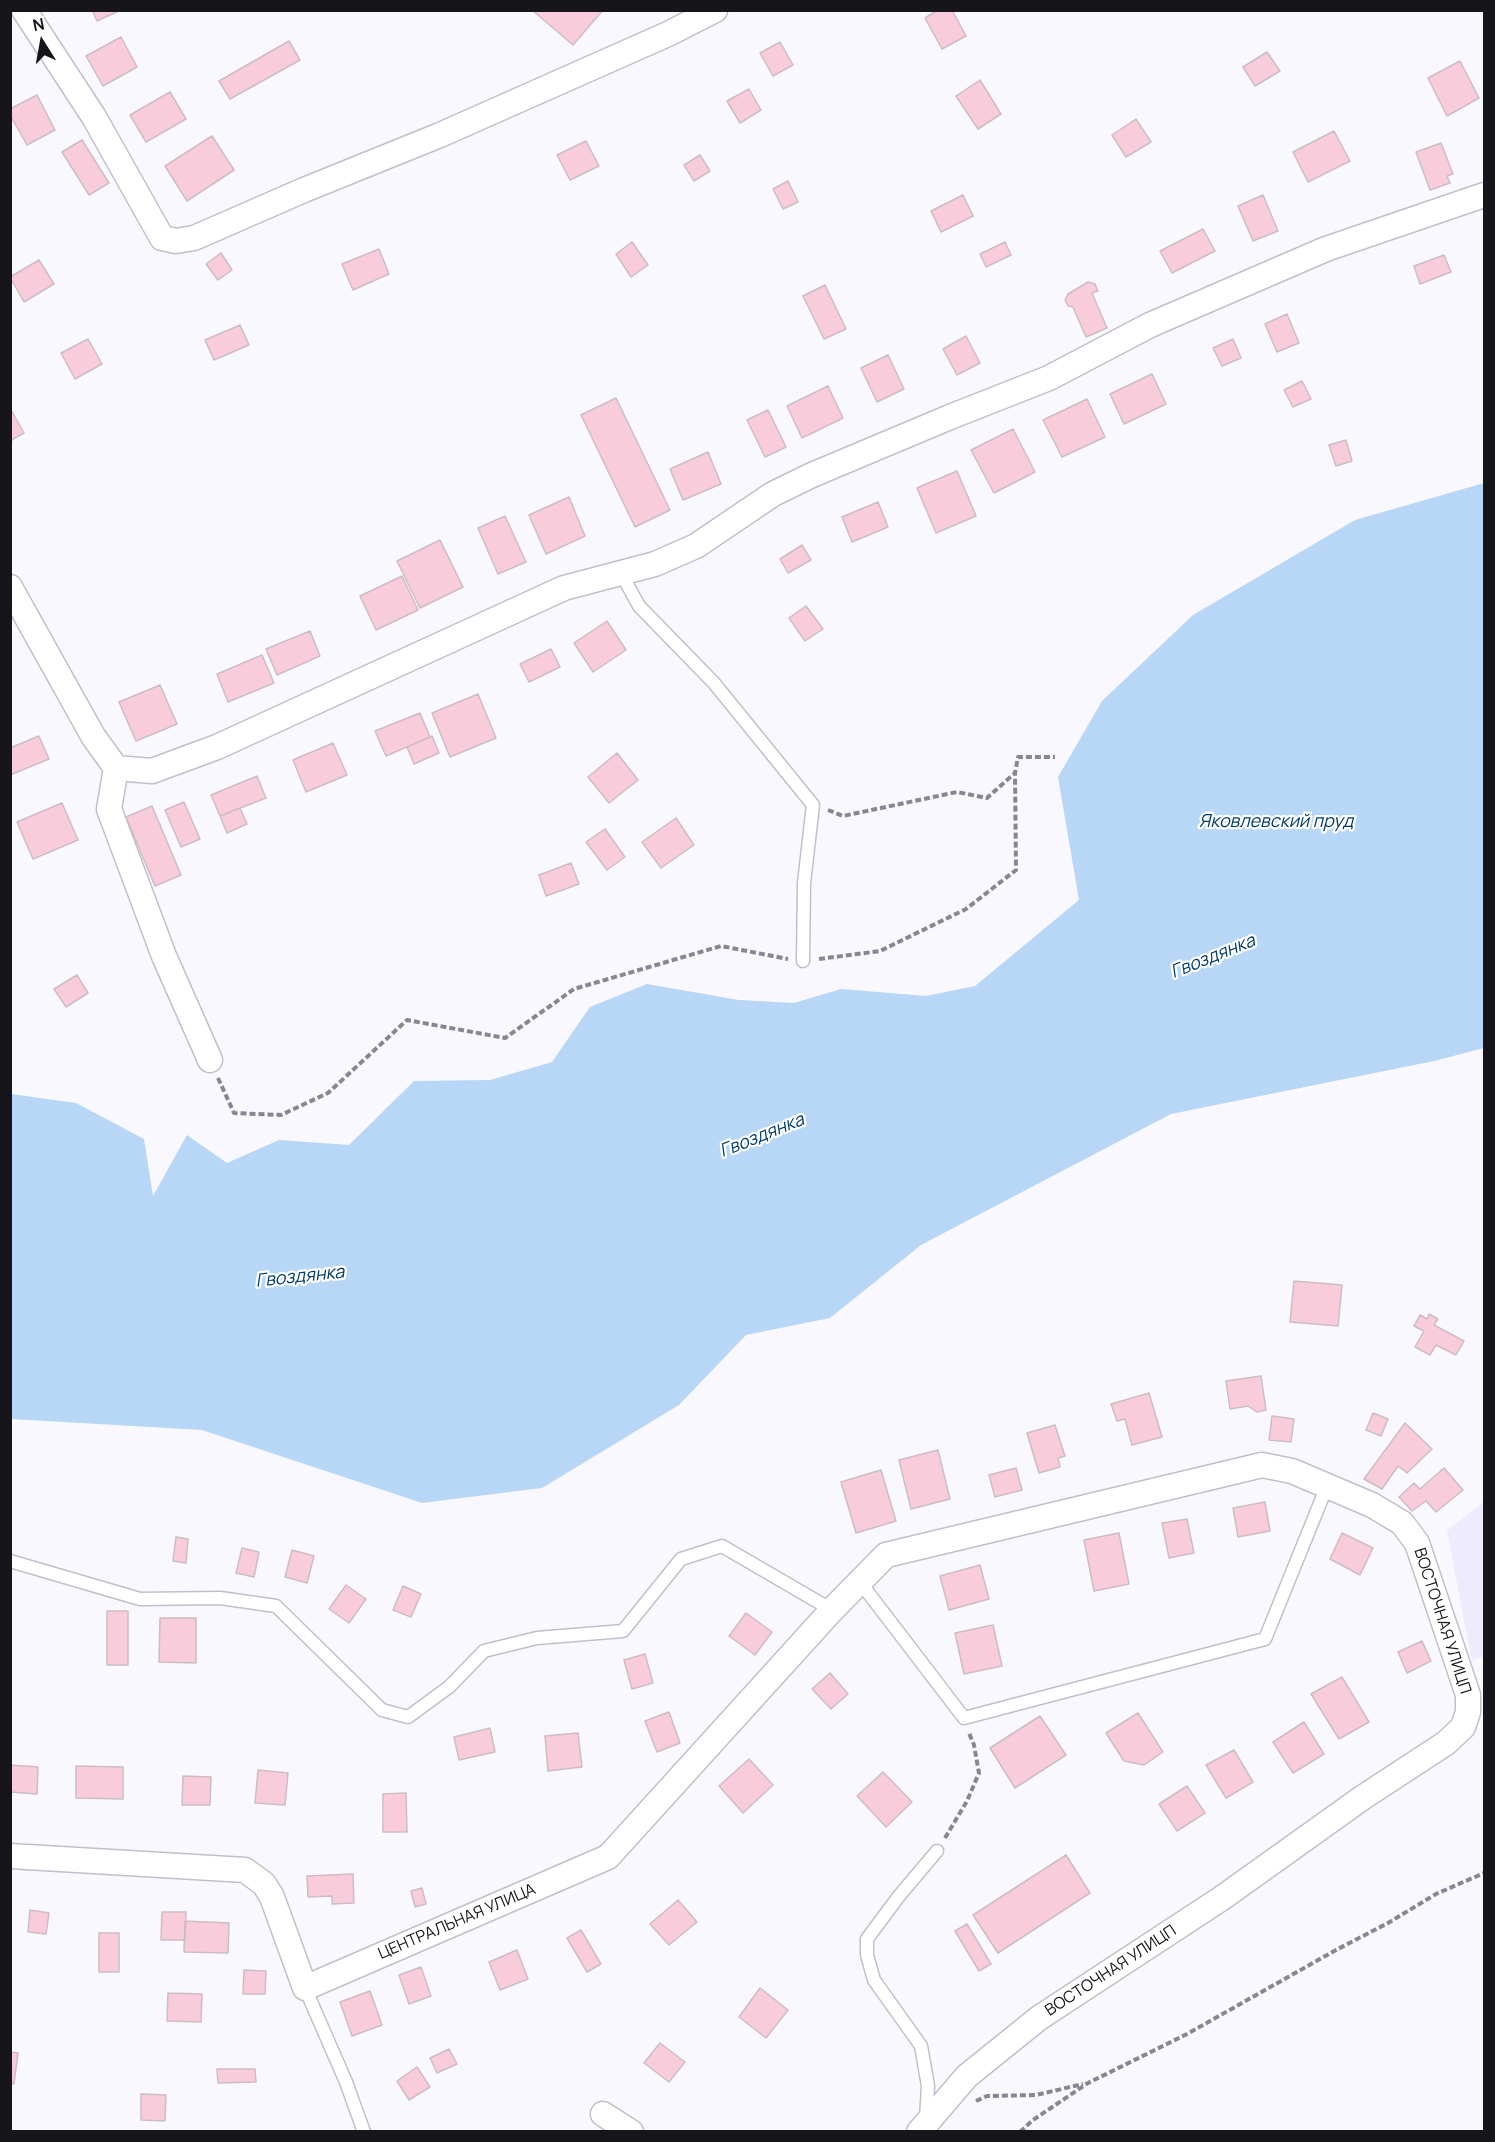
<!DOCTYPE html>
<html>
<head>
<meta charset="utf-8">
<style>
  body { margin:0 }
  #map { position:relative; width:1495px; height:2142px; overflow:hidden; background:#f9f8fe; font-family:Manrope,sans-serif }
  canvas { display:block }
  .frame { position:absolute; inset:0; border:12px solid #16151a; pointer-events:none }
  .north { position:absolute; left:12px; top:12px; width:60px; height:60px; -webkit-text-stroke:4px #fff; paint-order:stroke; rotate:349deg; font-size:16px; font-weight:700; line-height:24px; text-align:center; color:#16151a }
  .north::after { content:''; display:block; margin:auto; width:21px; height:27px; background:#16151a; clip-path:polygon(50% 0,100% 100%,50% 72%,0 100%) }
</style>
</head>
<body>
<div id="map">
<canvas width="1495" height="2142"></canvas>
<div class="frame"></div>
<div class="north">N</div>
</div>
<script>
const ctx = document.querySelector('canvas').getContext('2d');
ctx.lineJoin = 'round';
function paint(path, color) {
  ctx.fillStyle = color;
  ctx.fill(path, 'evenodd');
}
function shape(rows) {
  const path = new Path2D();
  for (const r of rows) {
    path.moveTo(r[0], r[1]);
    for (let i = 2; i < r.length; i += 2) path.lineTo(r[i], r[i + 1]);
  }
  return path;
}
function trace(path, color, width, dash) {
  ctx.strokeStyle = color;
  ctx.lineWidth = width;
  ctx.lineCap = dash ? 'butt' : 'round';
  ctx.setLineDash(dash || []);
  ctx.stroke(path);
}
function drawText(font, color, halo, rows, align = 'center') {
  ctx.font = font + ' Manrope,sans-serif';
  ctx.lineWidth = 4.5;
  ctx.setLineDash([]);
  ctx.textBaseline = 'middle';
  ctx.strokeStyle = halo;
  ctx.fillStyle = color;
  for (const [text, x, y, turn = 0] of rows) {
    ctx.save();
    ctx.translate(x, y);
    ctx.rotate((+turn || 0) * Math.PI / 180);
    ctx.textAlign = isNaN(turn) ? turn : align;
    if (halo) ctx.strokeText(text, 0, 0);
    ctx.fillText(text, 0, 0);
    ctx.restore();
  }
}
paint(shape([
  [1484,1501,1484,1656,1472,1661,1447,1531]
]), '#edebfd');
paint(shape([
  [1484,483,1484,1048,1434,1061,1171,1114,921,1245,830,1318,746,1335,679,1405,542,1488,422,1503,202,1430,11,1419,11,1094,76,1103,144,1139,153,1196,187,1135,227,1163,279,1140,349,1145,414,1081,490,1080,552,1062,590,1007,647,984,739,1000,794,1003,841,989,926,996,975,986,1079,900,1058,777,1102,701,1193,615,1355,520]
]), '#b8d6f5');
const building = shape([
  [92,10,121,10,97,21,92,10],
  [532,10,603,10,573,45,532,10],
  [938,10,952,10,966,36,942,49,925,18,938,10],
  [121,37,137,67,103,86,86,56,121,37],
  [289,41,300,60,230,99,219,81,289,41],
  [780,42,793,65,773,76,760,53,780,42],
  [1267,52,1280,71,1255,86,1243,67,1267,52],
  [1460,61,1479,98,1447,116,1428,78,1460,61],
  [980,80,1001,114,978,129,956,96,980,80],
  [749,89,761,110,740,123,727,101,749,89],
  [170,92,186,119,146,142,130,115,170,92],
  [37,95,55,130,27,145,10,115,10,109,37,95],
  [1136,119,1151,142,1126,157,1112,135,1136,119],
  [1334,131,1350,161,1308,182,1293,152,1334,131],
  [212,136,234,170,187,201,165,166,212,136],
  [82,140,109,183,89,195,62,152,82,140],
  [586,141,599,166,570,180,557,155,586,141],
  [1441,143,1453,174,1447,176,1450,183,1430,190,1416,152,1441,143],
  [700,155,710,171,694,181,684,165,700,155],
  [788,181,798,202,783,209,773,189,788,181],
  [963,195,973,216,941,232,931,211,963,195],
  [1263,195,1278,231,1253,241,1238,206,1263,195],
  [1203,229,1215,251,1172,273,1160,251,1203,229],
  [632,242,648,265,631,277,616,254,632,242],
  [1005,242,1011,255,986,267,980,254,1005,242],
  [379,249,389,274,353,290,342,264,379,249],
  [221,253,232,270,218,280,206,264,221,253],
  [1444,255,1451,272,1420,284,1414,266,1444,255],
  [39,260,54,284,24,302,10,277,39,260],
  [1088,282,1095,284,1098,291,1092,293,1107,328,1086,337,1073,307,1068,306,1065,300,1068,294,1088,282],
  [825,285,846,329,824,339,803,296,825,285],
  [1287,314,1299,343,1277,352,1265,324,1287,314],
  [240,325,249,345,214,360,205,340,240,325],
  [966,336,980,363,957,375,943,349,966,336],
  [88,339,102,364,75,379,61,353,88,339],
  [1233,339,1241,358,1222,366,1213,348,1233,339],
  [888,355,904,389,877,402,861,368,888,355],
  [1152,374,1166,404,1124,424,1110,394,1152,374],
  [1302,381,1311,399,1293,407,1284,390,1302,381],
  [828,386,843,418,802,438,787,406,828,386],
  [616,398,670,510,635,527,581,415,616,398],
  [1087,399,1105,437,1062,457,1043,420,1087,399],
  [10,408,24,433,10,441,10,408],
  [768,410,786,447,765,457,747,420,768,410],
  [1013,429,1035,472,994,493,971,450,1013,429],
  [1346,440,1352,461,1336,466,1329,445,1346,440],
  [708,452,721,484,683,500,670,469,708,452],
  [957,471,976,516,936,533,917,488,957,471],
  [569,497,585,536,546,554,529,515,569,497],
  [878,502,888,527,852,542,842,517,878,502],
  [505,516,526,562,498,574,478,528,505,516],
  [440,540,463,587,420,608,397,561,440,540],
  [802,545,811,560,788,573,780,559,802,545],
  [402,576,418,610,376,630,360,596,402,576],
  [806,606,823,629,805,641,789,618,806,606],
  [607,621,626,650,593,672,574,643,607,621],
  [310,631,320,656,277,675,266,649,310,631],
  [551,649,560,667,529,682,520,664,551,649],
  [262,655,274,683,228,702,217,674,262,655],
  [160,685,177,724,136,741,119,702,160,685],
  [478,694,496,738,450,757,432,713,478,694],
  [420,713,430,737,386,756,375,731,420,713],
  [39,736,49,759,10,775,10,748,39,736],
  [432,736,439,753,414,764,407,747,432,736],
  [333,743,347,775,306,792,293,760,333,743],
  [617,753,638,780,609,803,588,777,617,753],
  [257,776,266,798,220,816,211,795,257,776],
  [184,802,200,839,181,847,165,810,184,802],
  [62,803,78,840,33,859,17,822,62,803],
  [152,806,181,875,155,886,126,817,152,806],
  [240,808,247,824,227,833,220,816,240,808],
  [676,818,694,845,661,868,642,842,676,818],
  [605,829,625,857,607,870,586,842,605,829],
  [571,863,579,884,546,896,539,875,571,863],
  [77,975,88,993,66,1007,54,989,77,975],
  [1294,1281,1342,1285,1338,1326,1290,1322,1294,1281],
  [1429,1314,1438,1319,1434,1325,1464,1341,1456,1355,1436,1345,1430,1355,1415,1347,1424,1331,1414,1326,1420,1315,1427,1319,1429,1314],
  [1261,1376,1266,1410,1257,1412,1248,1406,1230,1409,1226,1381,1261,1376],
  [1149,1393,1162,1437,1132,1445,1125,1419,1117,1421,1111,1404,1149,1393],
  [1373,1413,1388,1419,1381,1436,1366,1430,1373,1413],
  [1272,1416,1294,1419,1291,1442,1269,1440,1272,1416],
  [1405,1423,1432,1449,1407,1473,1398,1466,1382,1489,1364,1479,1405,1423],
  [1055,1425,1065,1456,1058,1458,1060,1467,1039,1473,1027,1433,1055,1425],
  [938,1450,950,1499,911,1509,899,1460,938,1450],
  [1016,1468,1022,1490,995,1497,989,1475,1016,1468],
  [1444,1468,1463,1490,1436,1512,1426,1501,1412,1511,1399,1497,1414,1483,1420,1489,1444,1468],
  [881,1470,896,1521,856,1533,841,1482,881,1470],
  [1265,1502,1270,1531,1238,1537,1233,1508,1265,1502],
  [1187,1519,1194,1553,1169,1558,1162,1523,1187,1519],
  [1119,1533,1129,1584,1094,1591,1084,1540,1119,1533],
  [1342,1533,1373,1548,1360,1575,1330,1559,1342,1533],
  [176,1537,188,1539,186,1563,173,1561,176,1537],
  [242,1548,259,1552,254,1577,236,1573,242,1548],
  [292,1550,314,1556,307,1583,285,1577,292,1550],
  [980,1565,989,1599,949,1610,940,1576,980,1565],
  [346,1585,366,1599,349,1623,329,1609,346,1585],
  [403,1586,421,1594,411,1617,393,1610,403,1586],
  [107,1611,128,1611,128,1665,107,1665,107,1611],
  [746,1613,772,1632,755,1655,729,1636,746,1613],
  [160,1618,196,1618,196,1663,159,1662,160,1618],
  [993,1625,1002,1666,964,1674,955,1633,993,1625],
  [1422,1641,1431,1661,1407,1673,1398,1652,1422,1641],
  [645,1654,653,1683,632,1689,624,1660,645,1654],
  [830,1673,848,1694,831,1709,812,1689,830,1673],
  [1342,1677,1369,1722,1339,1739,1311,1694,1342,1677],
  [669,1712,680,1743,657,1752,645,1721,669,1712],
  [1138,1713,1163,1752,1144,1765,1124,1761,1106,1733,1138,1713],
  [1040,1716,1066,1755,1015,1788,990,1748,1040,1716],
  [1304,1722,1324,1754,1293,1773,1273,1742,1304,1722],
  [490,1728,495,1752,459,1760,454,1737,490,1728],
  [578,1733,582,1767,548,1771,545,1736,578,1733],
  [1234,1750,1253,1782,1226,1798,1206,1765,1234,1750],
  [749,1759,773,1785,743,1813,719,1786,749,1759],
  [10,1765,38,1767,37,1794,10,1792,10,1765],
  [76,1766,123,1767,123,1799,76,1798,76,1766],
  [258,1770,288,1773,285,1805,255,1803,258,1770],
  [883,1772,912,1802,886,1827,857,1796,883,1772],
  [183,1776,211,1777,210,1805,182,1805,183,1776],
  [1187,1786,1205,1813,1177,1831,1159,1804,1187,1786],
  [406,1793,407,1832,383,1832,383,1794,406,1793],
  [1066,1855,1090,1893,998,1953,973,1915,1066,1855],
  [353,1874,354,1903,332,1904,332,1896,308,1897,307,1876,353,1874],
  [422,1888,426,1904,415,1907,411,1891,422,1888],
  [678,1900,697,1922,669,1945,650,1924,678,1900],
  [30,1910,49,1913,46,1934,28,1932,30,1910],
  [162,1912,186,1912,185,1940,161,1940,162,1912],
  [185,1921,229,1923,228,1953,184,1952,185,1921],
  [967,1924,991,1964,979,1971,955,1931,967,1924],
  [581,1930,601,1964,587,1972,567,1938,581,1930],
  [99,1933,119,1933,119,1972,99,1972,99,1933],
  [517,1950,528,1979,500,1990,489,1962,517,1950],
  [421,1967,431,1996,409,2004,399,1975,421,1967],
  [244,1970,266,1971,265,1994,243,1994,244,1970],
  [760,1988,788,2010,766,2038,739,2017,760,1988],
  [370,1991,382,2025,352,2036,340,2002,370,1991],
  [168,1993,202,1994,201,2022,167,2021,168,1993],
  [660,2043,685,2062,669,2082,644,2063,660,2043],
  [449,2049,457,2064,437,2073,430,2058,449,2049],
  [10,2052,18,2053,14,2084,10,2083,10,2052],
  [417,2067,430,2087,409,2100,397,2081,417,2067],
  [217,2069,255,2069,256,2082,218,2083,217,2069],
  [141,2094,166,2095,165,2121,141,2120,141,2094]
]);
paint(building, '#f9ccdc');
trace(building, '#cdbdc2', 1.5);
const lane = shape([
  [621,573,639,606,714,683,813,805,804,883,803,961],
  [10,1561,140,1599,220,1598,276,1606,382,1710,408,1717,449,1687,484,1651,537,1638,623,1631,681,1559,722,1546,832,1610],
  [860,1582,964,1718,1265,1639,1327,1486],
  [305,1988,346,2082,364,2132],
  [926,2119,928,2086,921,2046,874,1980,867,1955,867,1939,899,1896,937,1851]
]);
const street = shape([
  [24,10,94,117,162,238,176,241,194,238,304,190,440,135,668,34,715,10],
  [10,587,93,736,116,768,152,771,217,747,564,588,655,564,696,546,773,494,812,475,950,417,1049,378,1150,325,1326,249,1484,195],
  [116,768,109,809,164,956,210,1060],
  [10,1856,245,1870,264,1884,272,1897,305,1988,608,1857,832,1610,886,1555,1262,1465,1292,1471,1372,1505,1402,1523,1417,1543,1468,1695,1468,1712,1463,1727,1446,1743,1362,1798,1222,1898,1039,2018,967,2076,919,2132],
  [603,2114,631,2132]
]);
trace(lane, '#c1bfcd', 15);
trace(street, '#c1bfcd', 27);
trace(shape([
  [828,810,843,816,957,792,987,798,1015,773,1018,757,1055,757],
  [819,959,880,951,966,909,1016,870,1015,773],
  [218,1078,234,1113,281,1115,328,1093,407,1020,505,1038,574,989,721,946,788,959],
  [945,1838,967,1801,979,1773,974,1745,969,1733],
  [976,2101,987,2096,1036,2095,1083,2084],
  [1020,2132,1033,2120,1088,2083,1187,2034,1336,1950,1388,1923,1436,1894,1484,1873]
]), '#88878d', 4, [6, 3]);
trace(lane, '#fff', 12);
trace(street, '#fff', 24);
drawText('16px', '#16151a', '#fff', [
  ["ВОСТОЧНАЯ УЛИЦП",1442,1621,72],
  ["ЦЕНТРАЛЬНАЯ УЛИЦА",457,1922,-23],
  ["ВОСТОЧНАЯ УЛИЦП",1111,1971,-33]
]);
drawText('italic 18px', '#033c6b', '#fff', [
  ["Яковлевский пруд",1276,822],
  ["Гвоздянка",1213,957,-22],
  ["Гвоздянка",762,1136,-22],
  ["Гвоздянка",300,1277,-6]
]);
</script>
</body>
</html>
